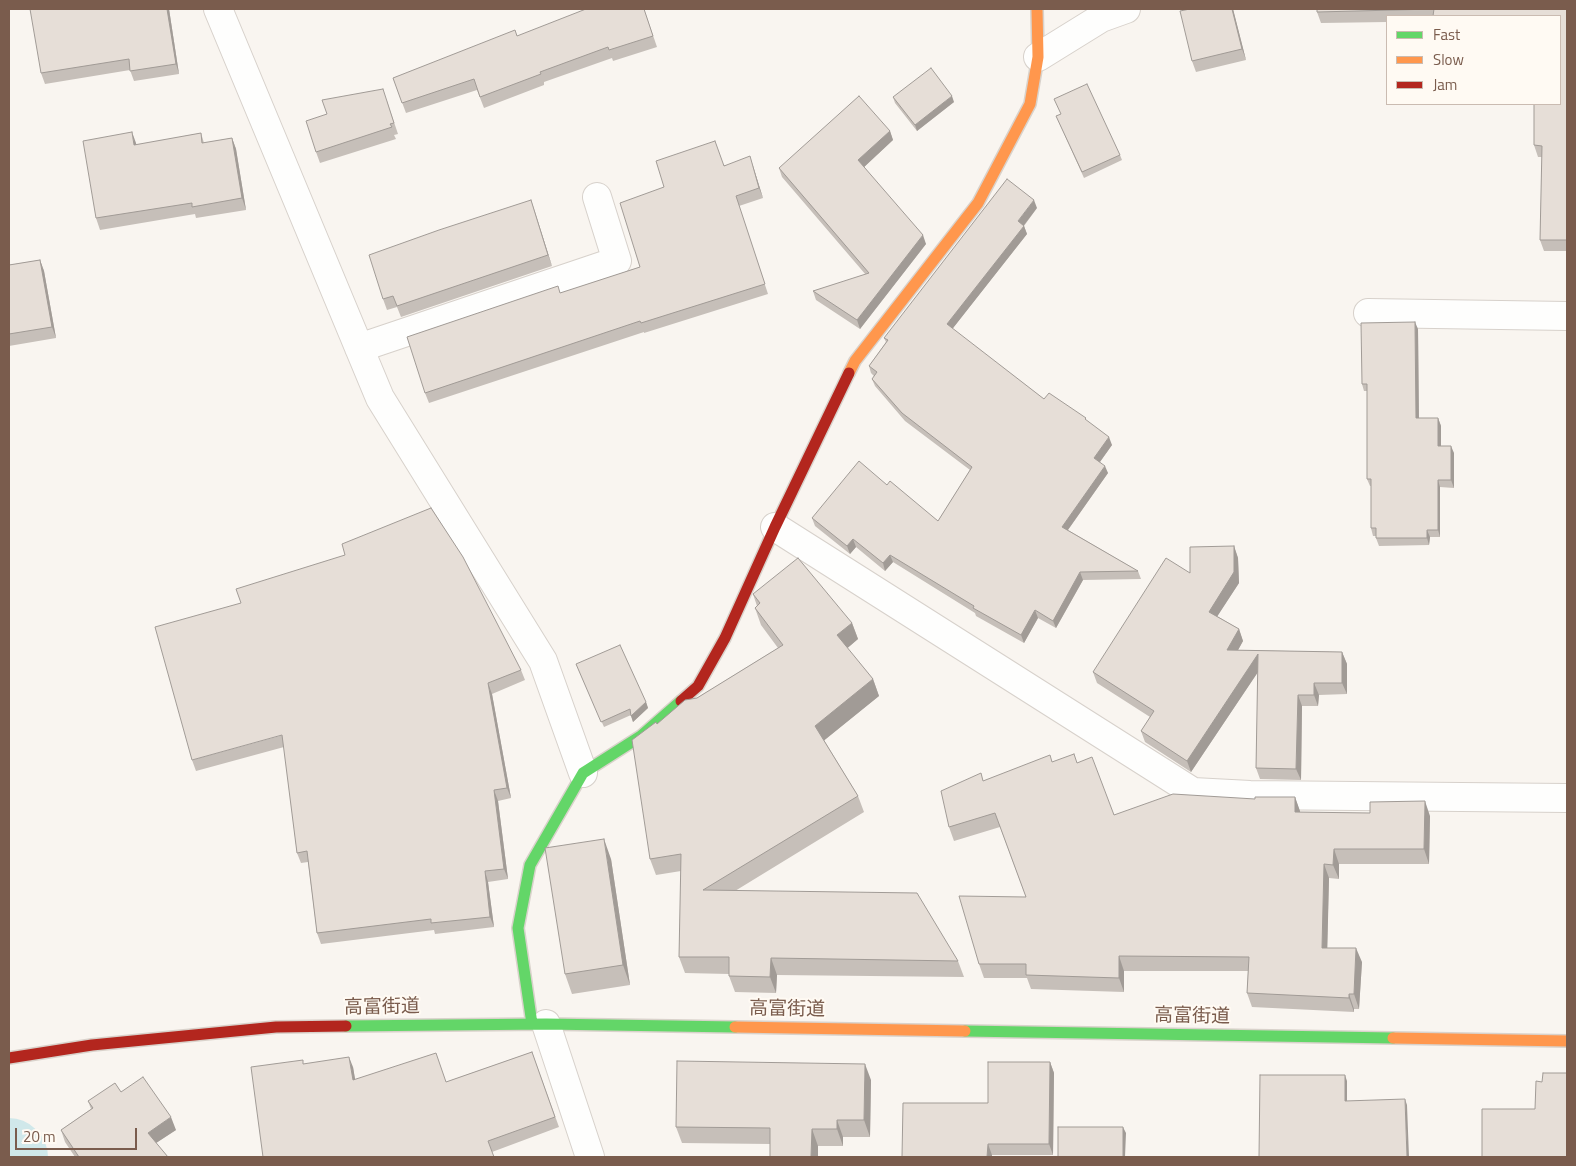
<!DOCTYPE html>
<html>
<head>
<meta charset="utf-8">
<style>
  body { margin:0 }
  #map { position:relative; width:1576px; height:1166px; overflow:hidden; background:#f9f5f0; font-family:"Titillium Web",sans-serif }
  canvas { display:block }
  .frame { position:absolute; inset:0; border:10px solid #7a5c4d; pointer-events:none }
  .legend { position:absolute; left:1386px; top:15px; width:175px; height:90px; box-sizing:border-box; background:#fffaf3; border:1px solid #cabbb1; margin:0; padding:6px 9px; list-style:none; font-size:15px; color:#7a5c4d }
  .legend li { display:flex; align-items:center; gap:10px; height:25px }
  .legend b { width:25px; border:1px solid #cabbb1 }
  .scale { position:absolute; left:15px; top:1128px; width:122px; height:22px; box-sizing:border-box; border:2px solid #7a5c4d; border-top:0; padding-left:6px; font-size:15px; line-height:18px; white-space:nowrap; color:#7a5c4d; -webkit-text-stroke:4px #fffaf3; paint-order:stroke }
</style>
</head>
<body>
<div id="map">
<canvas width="1576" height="1166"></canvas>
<div class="frame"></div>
<ul class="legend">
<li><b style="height:6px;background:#63d668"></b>Fast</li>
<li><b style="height:6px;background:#ff974d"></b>Slow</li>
<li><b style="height:6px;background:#b3261e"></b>Jam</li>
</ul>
<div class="scale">20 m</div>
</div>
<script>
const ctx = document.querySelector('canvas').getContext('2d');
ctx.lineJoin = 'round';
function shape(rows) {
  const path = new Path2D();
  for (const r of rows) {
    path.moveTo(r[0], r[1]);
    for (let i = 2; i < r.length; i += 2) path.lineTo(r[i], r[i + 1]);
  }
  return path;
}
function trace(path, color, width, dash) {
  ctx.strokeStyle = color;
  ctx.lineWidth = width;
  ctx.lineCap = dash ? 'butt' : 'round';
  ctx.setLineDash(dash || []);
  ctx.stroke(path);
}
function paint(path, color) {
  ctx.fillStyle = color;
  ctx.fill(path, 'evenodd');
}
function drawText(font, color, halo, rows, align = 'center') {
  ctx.font = font + ' "Titillium Web","Noto Sans JP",sans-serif';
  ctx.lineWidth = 4;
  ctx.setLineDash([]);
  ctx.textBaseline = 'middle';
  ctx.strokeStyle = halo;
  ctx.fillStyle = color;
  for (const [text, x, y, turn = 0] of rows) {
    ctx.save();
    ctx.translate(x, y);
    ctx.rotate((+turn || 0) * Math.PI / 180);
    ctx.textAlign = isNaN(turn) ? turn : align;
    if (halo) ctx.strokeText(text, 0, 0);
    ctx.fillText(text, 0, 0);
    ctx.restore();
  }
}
trace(shape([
  [9,1155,11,1157]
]), '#d0e8ea', 74);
const street = shape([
  [218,9,380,398,543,661,583,773],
  [1038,57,1101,18,1126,9],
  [1368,313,1567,316],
  [359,348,617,261,597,197],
  [775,527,1193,792,1250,795,1567,798],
  [546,1024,590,1157]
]);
const fast = shape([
  [532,1024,518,928,530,865,583,773,641,736,681,701],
  [346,1026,546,1024,735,1027],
  [965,1031,1393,1038]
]);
const slow = shape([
  [849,373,855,361,978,203,1030,104,1038,57,1037,9],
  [735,1027,965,1031],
  [1393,1038,1567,1041]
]);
const jam = shape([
  [681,701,698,686,725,638,775,527,849,373],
  [9,1058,92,1045,276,1027,346,1026]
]);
trace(street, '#d7d1cb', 30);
trace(fast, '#d9d2cb', 14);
trace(slow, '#d9d2cb', 14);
trace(jam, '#d9d2cb', 14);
trace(street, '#fefefd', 28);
trace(fast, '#63d668', 11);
trace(slow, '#ff974d', 11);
trace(jam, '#b3261e', 11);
paint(shape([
  [169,9,179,74,134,81,130,70,45,84,41,73],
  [644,9,657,47,613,61,612,58,544,82,544,85,484,108,477,90,406,113,393,78,517,36],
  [1233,9,1246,60,1196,72,1192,61],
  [1317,9,1567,9,1567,251,1544,251,1540,240,1542,157,1538,157,1534,145,1560,16,1387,16,1387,22,1321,23,1317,12],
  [893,97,954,102,917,131,895,103],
  [387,101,398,134,394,135,396,139,320,163,316,152],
  [1056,116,1120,155,1122,160,1084,178],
  [890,131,893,140,864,167,926,244,860,329,816,300,813,291,866,275,782,177,779,168],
  [201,133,204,143,232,138,236,149,246,210,196,218,195,214,100,230,96,218,136,145],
  [724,165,753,166,763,198,739,206,768,294,644,333,644,332,429,403,425,393,561,293,640,267],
  [531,200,552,266,401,317,397,307,387,310,383,299],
  [1037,208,1024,226,1027,234,952,329,1044,399,1087,421,1112,445,1100,462,1108,473,1068,530,1138,571,1141,579,1083,580,1056,628,1038,618,1024,643,976,616,975,613,893,562,885,571,856,547,850,554,815,526,812,518,887,485,938,521,970,470,905,421,875,386,872,379,874,376,871,373,869,366,886,342,884,338],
  [40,260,44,271,56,338,9,346,9,265],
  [1418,329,1419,418,1438,418,1441,426,1441,446,1454,453,1454,488,1440,487,1440,537,1430,537,1429,545,1379,546,1376,538,1376,536,1373,536,1371,528,1371,486,1370,486,1367,479,1367,391,1364,391,1362,384],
  [1234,546,1238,558,1239,583,1217,616,1239,629,1243,641,1238,650,1342,652,1347,664,1347,694,1319,695,1318,706,1302,706,1301,780,1260,779,1256,768,1258,672,1191,772,1145,742,1141,731,1150,717,1097,683,1093,672,1190,573],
  [753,594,852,623,858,639,847,648,873,679,879,696,824,740,858,796,864,812,735,891,958,961,964,977,777,975,776,993,735,992,729,976,729,974,685,973,679,957,681,871,656,875,650,859,657,724,697,698,778,648,761,625,755,608,757,606],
  [576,664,646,702,648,708,633,722,631,715,604,727],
  [521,670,525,680,492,694,511,798,498,801,508,879,488,882,494,927,435,934,434,930,321,944,317,933,308,862,301,863,297,853,284,747,196,771,192,760],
  [1052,762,1077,763,1114,815,1255,799,1295,797,1300,812,1430,816,1429,864,1339,864,1339,879,1329,878,1327,948,1362,962,1359,1009,1354,1009,1354,1012,1252,1007,1247,993,1248,971,1124,971,1124,992,1031,989,1027,978,984,978,979,964,1026,897,1000,827,954,841,949,827,984,781],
  [611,859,630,985,572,994,565,974],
  [532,1052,559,1127,492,1152,304,1064,353,1067,355,1080,446,1082],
  [1050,1062,1054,1073,1053,1155,992,1155,992,1157,902,1157,988,1103],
  [871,1080,870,1137,843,1137,843,1146,818,1146,818,1157,770,1157,770,1144,682,1143,676,1127],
  [121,1092,176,1130,156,1143,168,1157,75,1157,65,1142,61,1130,91,1109,88,1101]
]), '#c6bfb9');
paint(shape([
  [167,9,169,9,179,74,176,64],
  [1232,9,1233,9,1246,60,1242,49],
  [952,96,954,102,917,131,915,125],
  [890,131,893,140,862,169,858,160],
  [132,132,136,143,138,156,134,145],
  [232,138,236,149,246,210,242,198],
  [750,156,753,166,763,198,759,188],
  [531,200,535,212,552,266,548,255],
  [1034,200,1037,208,1021,229,1018,221],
  [1024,226,1027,234,950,332,947,324],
  [923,235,926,244,860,329,857,320],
  [40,260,44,271,56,338,52,327],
  [1415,322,1418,329,1419,426,1416,418],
  [1438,418,1441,426,1441,453,1438,446],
  [1109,437,1112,445,1097,466,1094,458],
  [1451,446,1454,453,1454,488,1451,480],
  [1105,466,1108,473,1065,534,1062,527],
  [1438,480,1440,487,1440,537,1438,530],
  [1427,530,1430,537,1429,545,1427,538],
  [853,539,856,547,850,554,847,546],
  [1234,546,1238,558,1239,583,1213,623,1209,612],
  [890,555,893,562,885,571,883,563],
  [1080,572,1083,580,1056,628,1053,621],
  [1035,610,1038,618,1024,643,1021,635],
  [852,623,858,639,843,652,837,635],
  [1239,629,1243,641,1232,661,1227,650],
  [1342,652,1347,664,1347,694,1342,683],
  [1258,654,1262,666,1191,772,1187,761],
  [873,679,879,696,821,743,815,726],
  [488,683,492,694,511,798,507,788],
  [1314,683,1319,695,1318,706,1314,695],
  [1298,695,1302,706,1301,780,1296,769],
  [646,702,648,708,633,722,631,716],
  [494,790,498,801,508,879,504,869],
  [1295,797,1300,811,1300,826,1295,812],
  [1425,801,1430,816,1429,864,1424,849],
  [604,839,611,859,630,985,623,965],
  [1334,849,1339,864,1339,879,1333,865],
  [1324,864,1329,878,1327,962,1322,948],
  [485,871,488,882,494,927,490,917],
  [1356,948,1362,962,1359,1009,1354,994],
  [1119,956,1124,971,1124,992,1119,978],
  [771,958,777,975,776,993,770,977],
  [1349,994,1354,1009,1354,1012,1349,998],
  [349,1057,353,1067,357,1090,353,1080],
  [1050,1062,1054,1073,1053,1155,1049,1144],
  [865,1064,871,1080,870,1137,864,1120],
  [1345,1075,1347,1081,1347,1107,1345,1101],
  [1405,1099,1407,1105,1409,1157,1407,1157],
  [171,1117,176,1130,153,1145,148,1133],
  [837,1120,843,1137,843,1146,837,1129],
  [1123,1127,1126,1133,1125,1157,1123,1157],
  [812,1129,818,1146,818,1157,811,1157],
  [988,1144,992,1155,992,1157,987,1157]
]), '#a19b96');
const building = shape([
  [30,9,167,9,176,64,130,71,129,59,41,73,30,9],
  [586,9,644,9,653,36,609,50,608,47,540,72,541,74,480,97,474,79,402,103,393,78,515,30,517,36,586,9],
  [1190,9,1232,9,1242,49,1192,61,1180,11,1190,9],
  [1317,9,1567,9,1567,240,1540,240,1542,146,1534,145,1534,104,1560,104,1560,16,1433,16,1434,9,1317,12,1317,9],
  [931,68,952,96,915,125,893,97,931,68],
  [1087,84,1120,155,1082,172,1056,116,1061,114,1054,99,1087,84],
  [383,89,394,123,390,124,392,127,316,152,306,121,327,114,322,100,383,89],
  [859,96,890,131,858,160,923,235,857,320,813,291,869,273,779,168,859,96],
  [132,132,134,145,201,133,202,143,232,138,242,198,192,207,192,203,96,218,83,141,132,132],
  [715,141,724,166,750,156,759,188,736,196,765,284,641,323,640,321,425,393,407,337,558,286,560,293,640,267,620,203,664,187,656,161,715,141],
  [1007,179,1034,200,1018,221,1024,226,947,324,1044,399,1049,393,1086,418,1085,419,1109,437,1094,458,1105,466,1062,527,1138,571,1080,572,1053,621,1035,610,1021,635,973,608,974,606,890,555,883,563,853,539,847,546,812,518,859,461,887,485,890,481,938,521,972,467,902,413,872,379,877,372,869,366,888,340,884,338,1007,179],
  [531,200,548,255,397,306,393,296,383,299,369,255,439,230,531,200],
  [40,260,52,327,9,334,9,265,40,260],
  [1415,322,1416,418,1438,418,1438,446,1451,446,1451,480,1438,480,1438,530,1427,530,1427,538,1376,538,1376,528,1371,528,1371,479,1367,479,1367,384,1362,384,1361,323,1415,322],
  [431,508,463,557,521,670,488,683,507,788,494,790,504,869,485,871,490,917,431,923,431,919,317,933,307,851,297,853,282,735,192,760,155,627,241,603,236,589,345,555,342,544,431,508],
  [1234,546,1234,572,1209,612,1239,629,1227,650,1342,652,1342,683,1314,683,1314,695,1298,695,1296,769,1256,768,1258,654,1187,761,1141,731,1154,711,1093,672,1166,558,1190,573,1190,547,1234,546],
  [798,558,852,623,837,635,873,679,815,726,858,796,703,890,917,893,958,961,771,958,770,977,729,976,729,957,679,957,681,854,650,859,632,740,656,722,657,724,685,700,697,698,783,645,755,608,760,603,753,594,798,558],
  [620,645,646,702,631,716,630,709,601,722,576,664,620,645],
  [1074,754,1077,763,1092,757,1114,815,1173,794,1255,799,1255,797,1295,797,1295,812,1370,813,1370,802,1425,801,1424,849,1334,849,1333,865,1324,864,1322,948,1356,948,1354,994,1349,994,1349,998,1247,993,1249,957,1119,956,1119,978,1026,975,1026,964,979,964,959,896,1026,897,995,813,949,827,941,791,981,773,983,781,1050,755,1052,762,1074,754],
  [604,839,623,965,565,974,545,848,604,839],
  [532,1052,555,1117,488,1141,494,1157,263,1157,251,1067,303,1060,303,1064,349,1057,353,1080,436,1053,446,1082,532,1052],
  [677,1061,865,1064,864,1120,837,1120,837,1129,812,1129,811,1157,770,1157,770,1128,676,1127,677,1061],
  [988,1062,1050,1062,1049,1144,988,1144,987,1157,902,1157,903,1103,988,1103,988,1062],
  [1543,1073,1567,1073,1567,1157,1482,1157,1482,1109,1535,1109,1536,1081,1542,1082,1543,1073],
  [1260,1075,1345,1075,1345,1101,1405,1099,1407,1157,1259,1157,1260,1075],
  [143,1077,171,1117,148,1133,168,1157,79,1157,61,1130,93,1108,88,1101,115,1083,121,1092,143,1077],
  [1058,1127,1123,1127,1123,1157,1058,1157,1058,1127]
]);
paint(building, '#e6ded7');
trace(building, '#a19b96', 1);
drawText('19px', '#7a5c4d', '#fffaf3', [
  ["高富街道",382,1008,-1],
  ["高富街道",787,1010,1],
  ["高富街道",1192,1017,1]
]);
</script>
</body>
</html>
